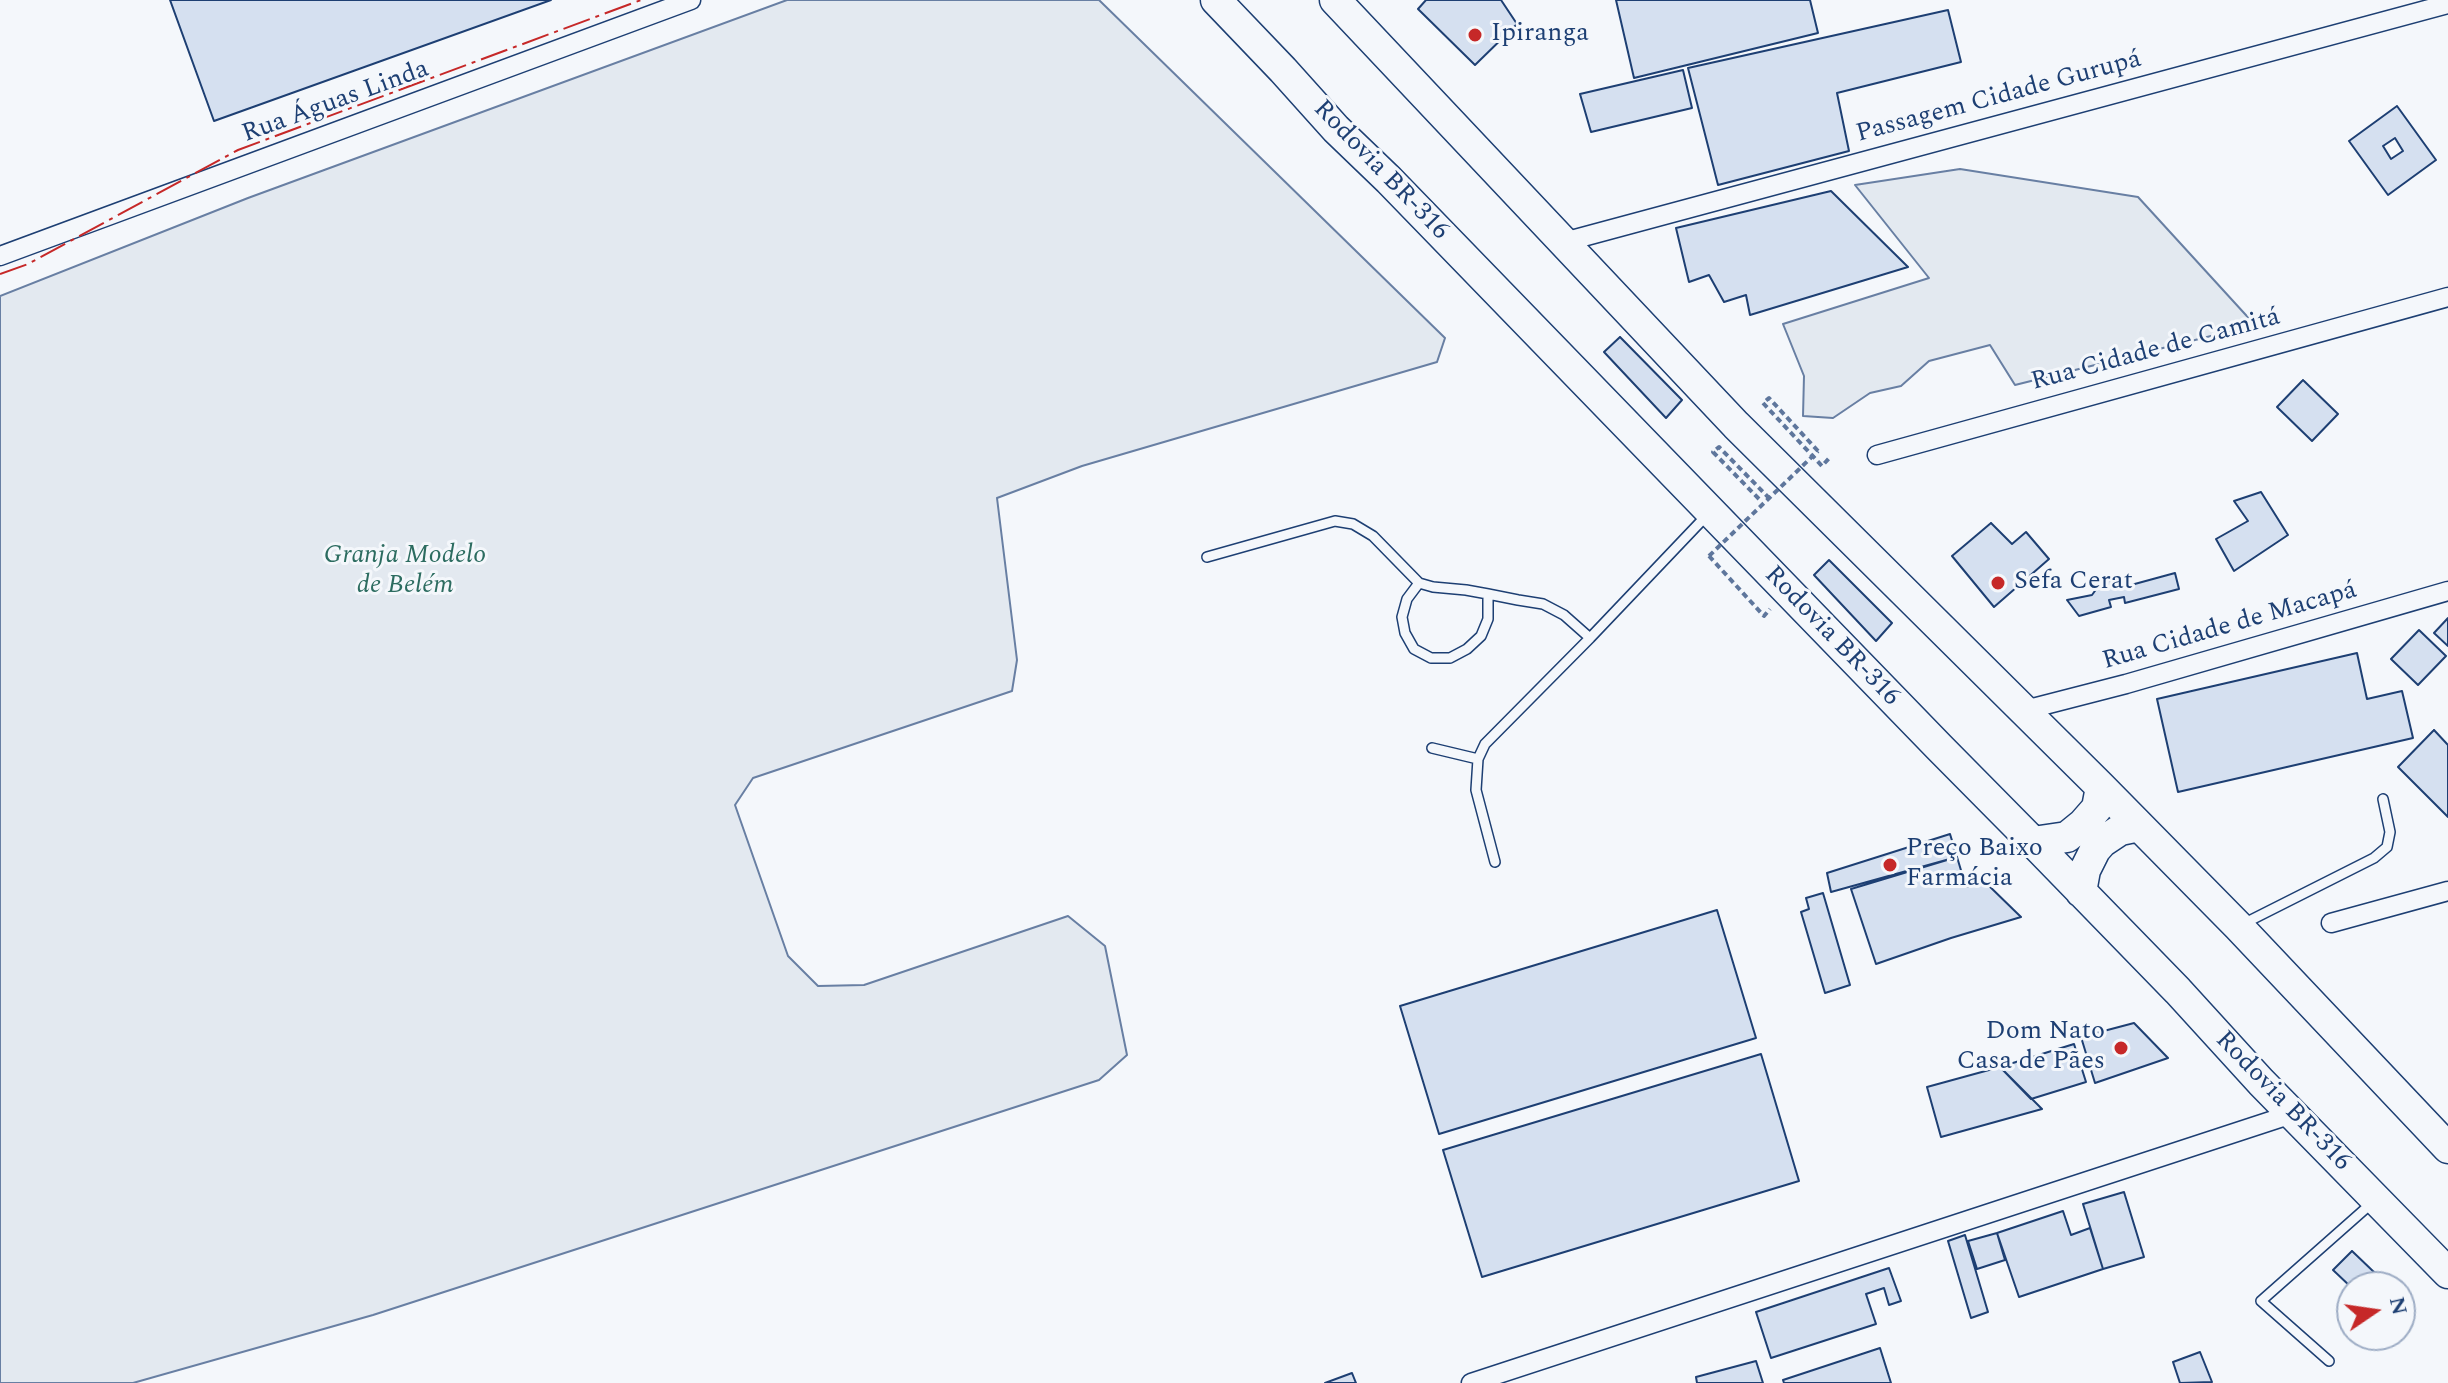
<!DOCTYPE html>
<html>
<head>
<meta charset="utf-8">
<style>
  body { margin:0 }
  #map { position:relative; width:2448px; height:1383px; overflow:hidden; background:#f4f7fb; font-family:Spectral,serif }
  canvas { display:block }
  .north { position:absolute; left:2336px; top:1271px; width:80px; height:80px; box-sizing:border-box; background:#f4f7fb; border:2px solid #9eadc5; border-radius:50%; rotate:77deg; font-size:22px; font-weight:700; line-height:32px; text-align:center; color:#1d3f73 }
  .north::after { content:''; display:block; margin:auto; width:28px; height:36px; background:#c62828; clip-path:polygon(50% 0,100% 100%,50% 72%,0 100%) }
</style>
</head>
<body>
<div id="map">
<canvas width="2448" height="1383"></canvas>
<div class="north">N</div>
</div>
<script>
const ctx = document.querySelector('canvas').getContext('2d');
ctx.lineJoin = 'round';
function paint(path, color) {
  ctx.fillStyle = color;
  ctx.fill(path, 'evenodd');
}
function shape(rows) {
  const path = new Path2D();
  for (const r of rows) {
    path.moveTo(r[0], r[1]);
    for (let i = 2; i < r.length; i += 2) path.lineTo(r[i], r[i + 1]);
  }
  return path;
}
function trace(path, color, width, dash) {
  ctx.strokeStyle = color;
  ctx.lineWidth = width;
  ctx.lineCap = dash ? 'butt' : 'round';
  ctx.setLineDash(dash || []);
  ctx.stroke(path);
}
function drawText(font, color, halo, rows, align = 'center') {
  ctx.font = font + ' Spectral,serif';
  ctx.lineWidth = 6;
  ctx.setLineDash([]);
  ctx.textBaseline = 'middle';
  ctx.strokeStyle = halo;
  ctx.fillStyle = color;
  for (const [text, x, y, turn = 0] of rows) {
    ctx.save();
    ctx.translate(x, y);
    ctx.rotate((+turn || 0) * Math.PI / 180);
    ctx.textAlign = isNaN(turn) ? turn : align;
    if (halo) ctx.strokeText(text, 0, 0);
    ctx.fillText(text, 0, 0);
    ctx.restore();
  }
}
const green = shape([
  [787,0,1099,0,1445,338,1437,362,1082,466,997,498,1017,660,1012,691,753,778,735,805,788,956,818,986,864,985,1068,916,1105,946,1127,1055,1099,1080,373,1315,133,1383,0,1383,0,296,248,198,787,0],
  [1960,169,2138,197,2255,325,2015,385,1990,345,1929,361,1901,386,1870,393,1833,418,1803,416,1804,376,1783,324,1929,278,1855,185,1960,169]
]);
paint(green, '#e3e9f0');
trace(green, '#687fa3', 2);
const building = shape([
  [170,0,551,0,214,121,170,0],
  [1426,0,1501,0,1517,24,1475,65,1418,9,1426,0],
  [1616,0,1810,0,1818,33,1634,78,1616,0],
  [1948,10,1961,62,1837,93,1849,151,1718,185,1688,68,1948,10],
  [1683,70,1692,108,1591,132,1580,94,1683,70],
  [2397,106,2436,160,2388,195,2349,141,2397,106],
  [2395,138,2403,151,2391,159,2383,146,2395,138],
  [1831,191,1908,267,1750,315,1746,295,1724,302,1709,275,1689,282,1676,228,1831,191],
  [1620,337,1682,400,1666,418,1604,352,1620,337],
  [2303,380,2338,414,2312,441,2277,407,2303,380],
  [2261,492,2288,535,2234,571,2216,539,2248,521,2234,501,2261,492],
  [1991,523,2012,544,2026,532,2049,559,1994,607,1952,556,1991,523],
  [1829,560,1892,623,1876,641,1814,575,1829,560],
  [2175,573,2179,589,2125,603,2124,597,2109,600,2111,607,2079,616,2067,600,2092,595,2105,577,2120,588,2175,573],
  [2448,618,2448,646,2434,633,2448,618],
  [2419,630,2446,656,2418,685,2391,659,2419,630],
  [2357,653,2367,699,2402,691,2413,738,2178,792,2157,699,2357,653],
  [2434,730,2448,745,2448,817,2398,767,2434,730],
  [1950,834,1957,857,1831,892,1827,873,1950,834],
  [1957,857,1966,887,1984,881,2021,917,1951,938,1876,964,1851,889,1957,857],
  [1823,893,1850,985,1825,993,1801,912,1809,909,1806,898,1823,893],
  [1717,910,1756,1038,1439,1134,1400,1006,1717,910],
  [2134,1023,2168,1058,2095,1083,2081,1037,2134,1023],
  [2074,1044,2086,1082,2031,1099,2000,1067,2074,1044],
  [1761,1054,1799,1181,1482,1277,1443,1150,1761,1054],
  [2000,1067,2042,1109,1941,1137,1927,1087,2000,1067],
  [2124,1192,2144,1257,2103,1269,2083,1204,2124,1192],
  [2063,1211,2071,1235,2090,1228,2103,1269,2019,1297,1997,1233,2063,1211],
  [1997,1233,2005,1260,1977,1269,1968,1241,1997,1233],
  [1965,1235,1988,1312,1971,1318,1948,1241,1965,1235],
  [2352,1251,2376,1274,2364,1287,2352,1288,2333,1270,2352,1251],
  [1889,1268,1901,1301,1889,1305,1884,1288,1866,1294,1876,1324,1771,1358,1756,1312,1889,1268],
  [1880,1348,1891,1383,1784,1383,1783,1380,1880,1348],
  [2200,1352,2212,1382,2180,1383,2173,1362,2200,1352],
  [1756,1361,1763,1383,1697,1383,1696,1377,1756,1361],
  [1352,1373,1356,1383,1325,1383,1352,1373]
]);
paint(building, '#d5e0f0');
trace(building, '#1d3f73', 2);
const service = shape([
  [1207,557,1335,521,1353,524,1373,536,1419,583],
  [1488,594,1488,619,1481,636,1467,649,1450,658,1431,658,1414,649,1405,633,1402,617,1407,599,1419,583,1433,587,1466,590,1488,594,1518,600,1543,604,1564,615,1590,638,1485,744,1478,759,1476,790,1495,862],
  [1590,638,1708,514],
  [1432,748,1478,759],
  [2241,925,2374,858,2387,847,2390,832,2383,799],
  [2329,1361,2261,1301,2373,1202]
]);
const minor = shape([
  [1564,242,2448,4],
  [0,256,691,0],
  [1877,455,2448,297],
  [2025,710,2126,684,2448,591],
  [2331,923,2448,891],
  [1471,1383,2292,1114]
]);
const trunk = shape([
  [1216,0,1283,70,1336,129,1389,180,1939,747,2033,842,2178,991,2261,1082,2448,1273],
  [1335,0,1736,425,2101,787,2238,926,2448,1148],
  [2033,842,2067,837,2083,824,2097,808,2101,787],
  [2081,892,2085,870,2095,850,2102,842,2120,830,2139,826]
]);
trace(service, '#1d3f73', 12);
trace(minor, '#1d3f73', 21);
trace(trunk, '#1d3f73', 33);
trace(shape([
  [1818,451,1769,398,1763,403,1822,466,1831,456],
  [1759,499,1713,452,1719,447,1769,498],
  [1709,556,1764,616,1770,609]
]), '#5e769c', 4, [6, 4]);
trace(service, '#f4f7fb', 9);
trace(minor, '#f4f7fb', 18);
trace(trunk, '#f4f7fb', 30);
trace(shape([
  [1709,556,1818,451]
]), '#5e769c', 4, [6, 4]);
trace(shape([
  [0,274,28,264,238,150,641,0]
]), '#c62828', 2, [28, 6, 4, 6]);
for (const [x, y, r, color] of [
  [1475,35,8,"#c62828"],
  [1998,583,8,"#c62828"],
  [1890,865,8,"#c62828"],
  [2121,1048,8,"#c62828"]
]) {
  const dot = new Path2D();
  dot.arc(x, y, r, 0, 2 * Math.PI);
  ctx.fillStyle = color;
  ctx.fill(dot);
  trace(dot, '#f4f7fb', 3);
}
drawText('26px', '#1d3f73', '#f4f7fb', [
  ["Ipiranga",1491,35],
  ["Sefa Cerat",2014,583],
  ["Preço Baixo",1906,850],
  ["Farmácia",1906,880],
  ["Dom Nato",2105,1033,"right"],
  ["Casa de Pães",2105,1063,"right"]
], 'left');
drawText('26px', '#1d3f73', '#f4f7fb', [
  ["Passagem Cidade Gurupá",1999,98,-15],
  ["Rua Águas Linda",336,103,-20],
  ["Rodovia BR-316",1380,171,46],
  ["Rua Cidade de Camitá",2156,351,-15],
  ["Rua Cidade de Macapá",2230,627,-16],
  ["Rodovia BR-316",1831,637,46],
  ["Rodovia BR-316",2282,1102,46]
]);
drawText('italic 26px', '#2c6c60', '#f4f7fb', [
  ["Granja Modelo",405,557],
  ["de Belém",405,587]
]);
</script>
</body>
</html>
